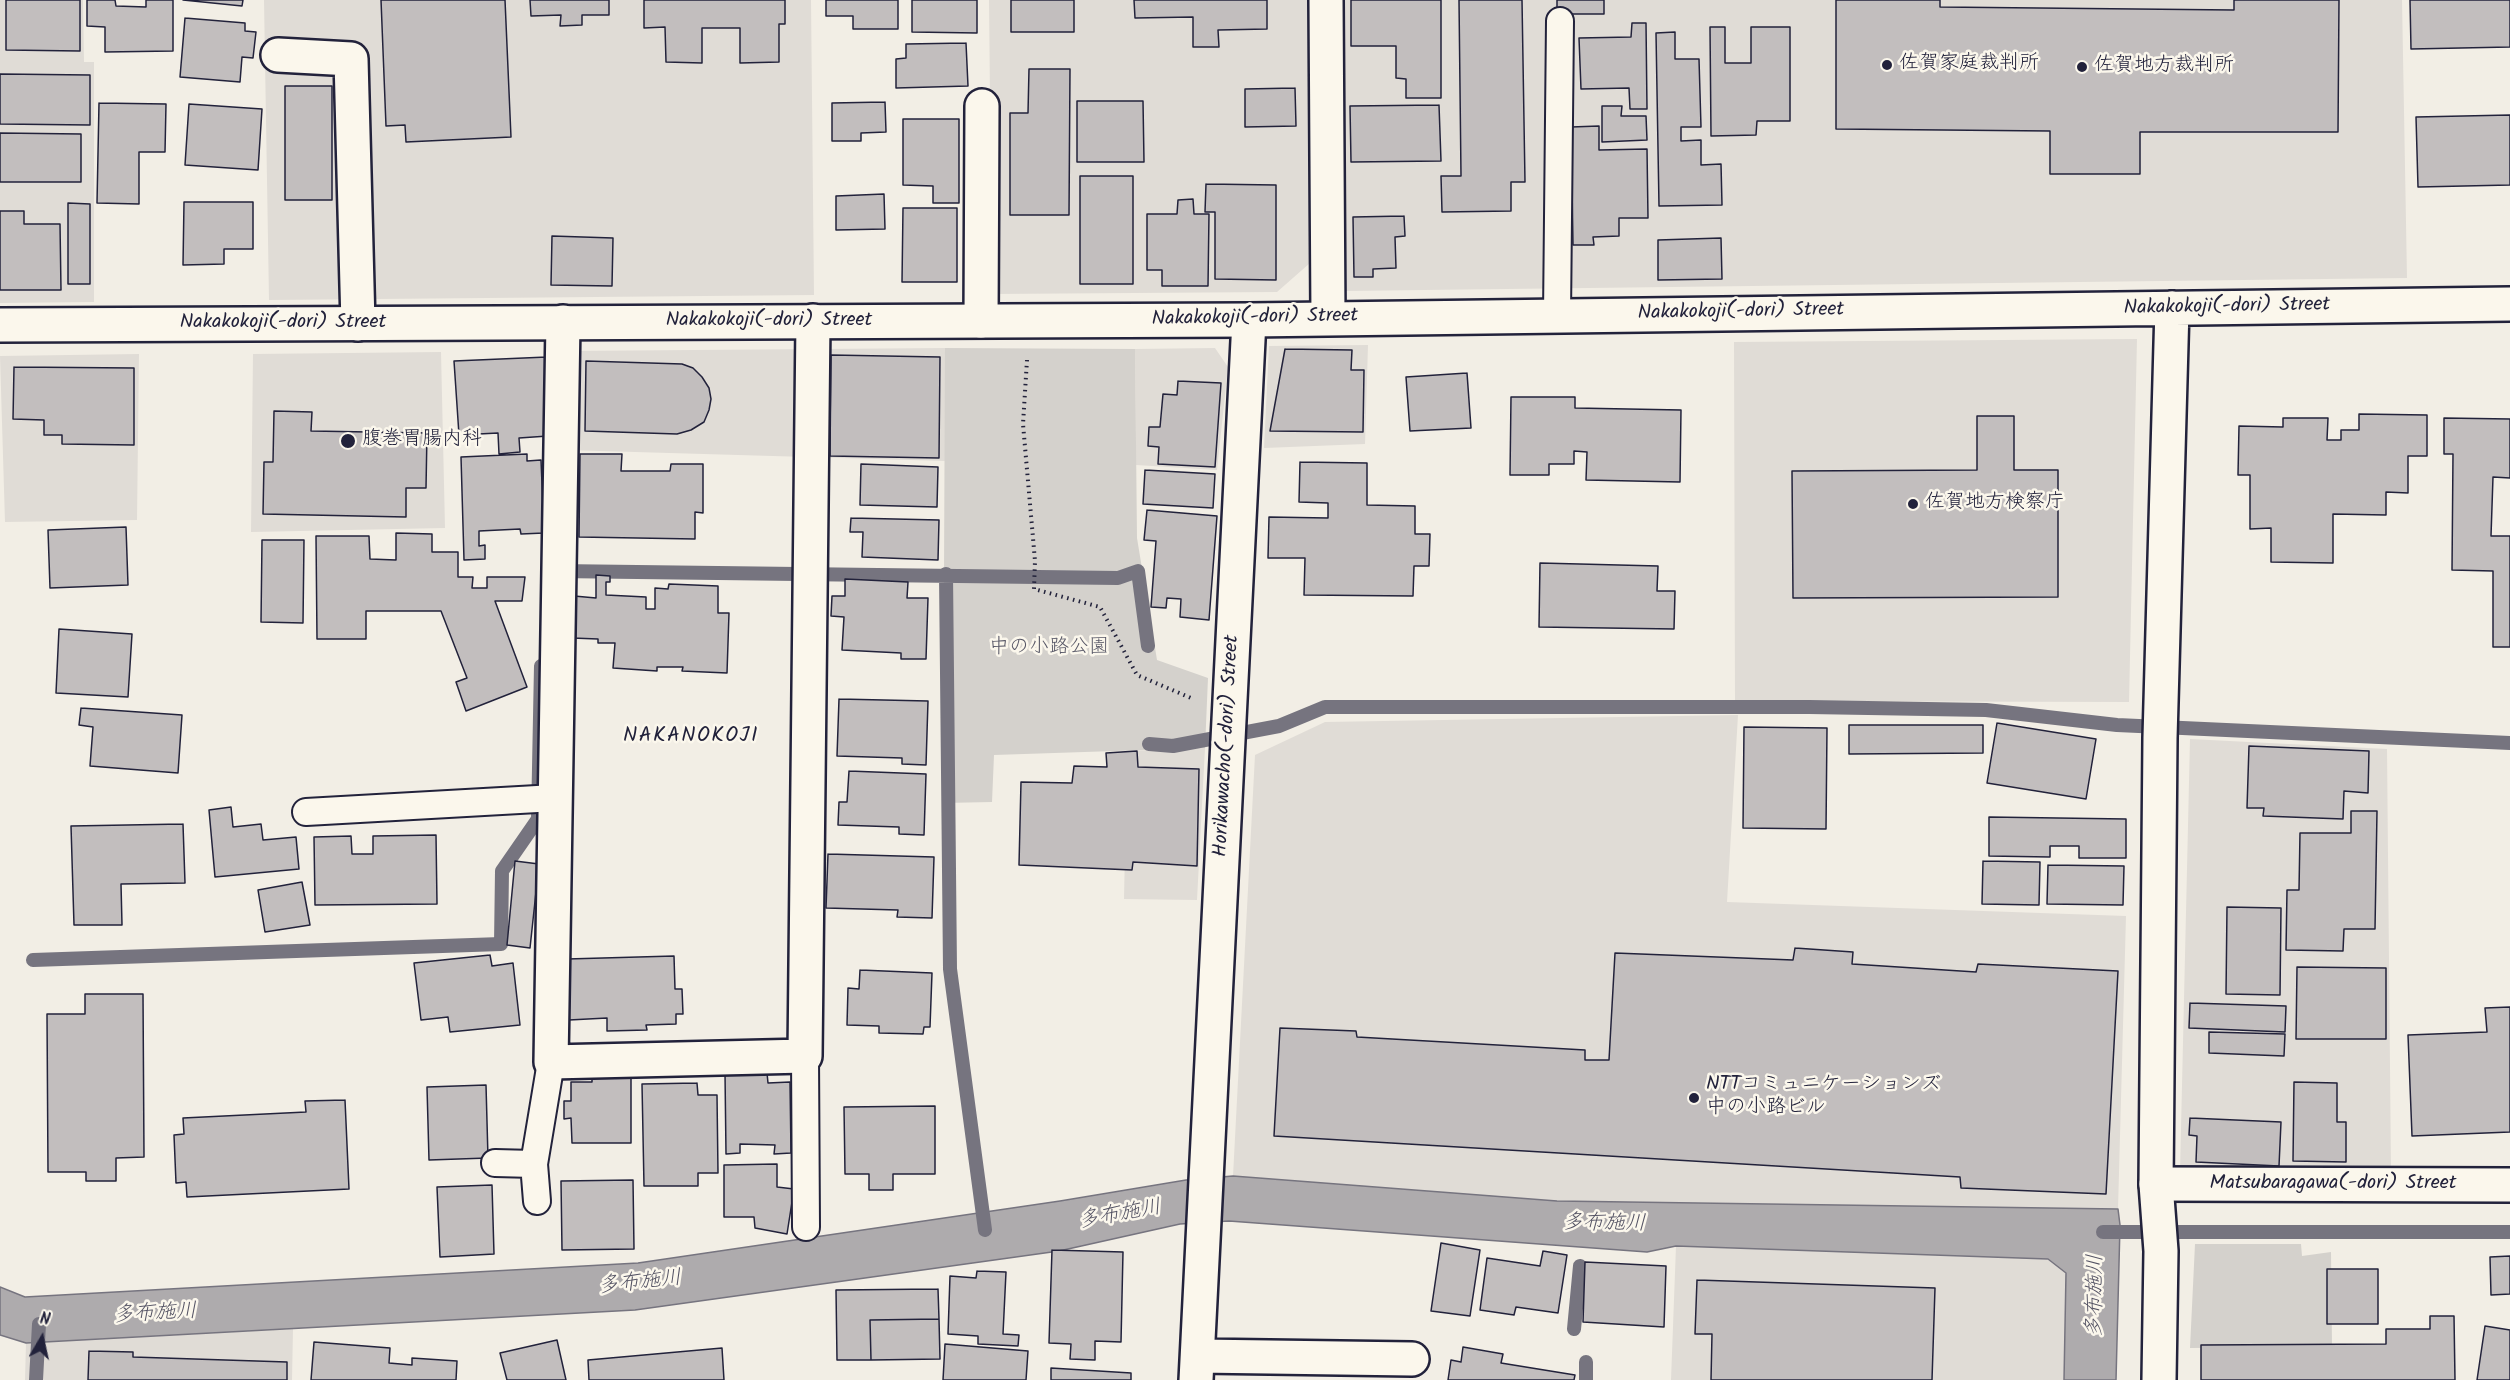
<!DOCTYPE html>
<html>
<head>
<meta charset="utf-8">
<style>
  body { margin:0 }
  #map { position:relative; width:2510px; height:1380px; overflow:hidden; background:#f2eee5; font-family:Kalam,sans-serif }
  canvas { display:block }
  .north { position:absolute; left:12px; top:1308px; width:60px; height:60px; -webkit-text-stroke:4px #fbf7ec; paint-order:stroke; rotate:9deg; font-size:16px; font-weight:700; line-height:24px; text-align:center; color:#22223b }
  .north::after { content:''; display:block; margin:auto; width:21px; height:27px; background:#22223b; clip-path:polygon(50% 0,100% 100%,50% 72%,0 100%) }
</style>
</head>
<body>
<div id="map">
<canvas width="2510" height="1380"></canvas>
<div class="north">N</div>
</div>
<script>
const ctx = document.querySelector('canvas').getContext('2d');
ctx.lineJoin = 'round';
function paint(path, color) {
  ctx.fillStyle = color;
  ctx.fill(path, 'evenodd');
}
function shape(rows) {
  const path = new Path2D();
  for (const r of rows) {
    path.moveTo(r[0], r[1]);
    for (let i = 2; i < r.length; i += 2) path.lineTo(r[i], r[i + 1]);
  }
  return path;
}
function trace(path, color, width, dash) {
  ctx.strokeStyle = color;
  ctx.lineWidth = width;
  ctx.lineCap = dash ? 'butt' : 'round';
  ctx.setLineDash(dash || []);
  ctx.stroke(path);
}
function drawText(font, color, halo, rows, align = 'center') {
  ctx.font = font + ' Kalam,"Klee One",sans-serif';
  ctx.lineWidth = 5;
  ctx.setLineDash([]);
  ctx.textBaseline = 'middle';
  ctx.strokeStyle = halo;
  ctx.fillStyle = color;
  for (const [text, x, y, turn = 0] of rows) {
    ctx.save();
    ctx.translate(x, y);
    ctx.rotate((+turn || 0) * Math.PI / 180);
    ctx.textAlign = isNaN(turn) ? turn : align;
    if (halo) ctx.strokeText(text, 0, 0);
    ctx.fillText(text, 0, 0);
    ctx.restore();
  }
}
paint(shape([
  [0,0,83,0,84,62,94,62,94,302,0,303],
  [264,0,811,0,814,295,269,300],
  [989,0,1310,0,1310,263,1277,292,992,294],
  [1341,0,2402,0,2407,278,1343,291],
  [2137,339,2129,702,1735,701,1734,342],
  [1368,345,1365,444,1264,448,1269,346],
  [945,348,945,461,566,450,567,351],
  [1215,348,1228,367,1217,470,1136,465,1135,349],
  [441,352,445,528,251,532,253,354],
  [139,354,137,520,5,522,0,356],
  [1738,715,1727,902,2126,916,2118,1209,1557,1201,1233,1176,1255,755,1325,722],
  [2190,739,2387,749,2391,1172,2180,1172],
  [1205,748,1197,900,1124,899,1127,751],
  [1676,1246,2049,1259,2066,1273,2064,1380,1671,1380],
  [293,1329,292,1380,25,1380,26,1343]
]), '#e0dcd6');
paint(shape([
  [945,348,1135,349,1137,538,1157,660,1208,678,1205,748,994,755,992,802,943,803],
  [2195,1244,2301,1244,2302,1256,2331,1252,2332,1347,2190,1348]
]), '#d4d1cc');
const water = shape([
  [1233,1176,1557,1201,2118,1209,2120,1225,2116,1380,2064,1380,2066,1273,2048,1259,1676,1246,1647,1252,1229,1221,1180,1224,1059,1251,635,1310,26,1343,0,1335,0,1287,25,1297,638,1263,1060,1201,1186,1180,1233,1176]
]);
paint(water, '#aeabad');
trace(water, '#76747f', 1.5);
trace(shape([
  [557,571,1118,578,1138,571,1148,646],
  [946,574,950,969,985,1230],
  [1149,744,1173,746,1279,726,1325,707,1809,707,1986,710,2117,725,2510,743],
  [33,960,501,944,502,871,538,819,541,666],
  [2103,1232,2510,1232],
  [1574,1329,1580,1266],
  [36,1380,39,1324],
  [1586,1380,1586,1362]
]), '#76747f', 14);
const building = shape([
  [6,0,80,0,80,51,6,50,6,0],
  [87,0,115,0,116,6,146,7,146,0,173,0,173,51,105,52,105,27,87,26,87,0],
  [183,0,243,0,242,6,183,0],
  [381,0,505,0,511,137,406,142,405,125,386,126,381,0],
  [530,0,609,0,609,15,582,15,582,25,560,26,561,15,531,16,530,0],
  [644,0,785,0,785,24,779,24,779,62,740,63,740,28,702,28,702,63,666,62,665,27,644,28,644,0],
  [826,0,898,0,898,29,853,29,853,16,826,16,826,0],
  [912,0,977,0,977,33,912,32,912,0],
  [1011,0,1074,0,1074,32,1011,32,1011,0],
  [1134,0,1267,0,1267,29,1218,30,1219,47,1193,47,1193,17,1135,18,1134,0],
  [1351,0,1441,0,1441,98,1406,98,1406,79,1396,78,1396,46,1351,46,1351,0],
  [1459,0,1522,0,1525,182,1511,182,1511,211,1442,212,1441,176,1461,176,1459,0],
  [1557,0,1604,0,1604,14,1557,14,1557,0],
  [1836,0,1940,0,1940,7,2234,10,2234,0,2339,0,2338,132,2140,132,2140,174,2050,174,2050,131,1836,129,1836,0],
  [2410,0,2510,0,2510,47,2411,49,2410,0],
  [185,18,245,23,245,31,256,32,253,58,242,57,240,82,180,77,185,18],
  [1632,23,1646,23,1647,109,1630,109,1629,88,1581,89,1579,38,1631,37,1632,23],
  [1710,27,1725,27,1725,63,1751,63,1751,27,1790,27,1790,121,1757,121,1756,135,1711,136,1710,27],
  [1675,32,1675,59,1699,59,1701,127,1681,127,1681,141,1701,140,1701,165,1721,164,1722,205,1659,206,1656,33,1675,32],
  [966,43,968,86,896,88,896,59,906,58,906,44,966,43],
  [1029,69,1070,69,1069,215,1010,215,1010,113,1028,113,1029,69],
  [0,74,90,75,90,125,0,124,0,74],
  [285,86,332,86,332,200,285,200,285,86],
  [1295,88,1296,126,1245,127,1245,89,1295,88],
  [1077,101,1143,101,1144,162,1077,162,1077,101],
  [885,102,886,132,861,133,861,141,832,141,832,103,885,102],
  [99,103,166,104,165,152,139,152,139,204,97,203,99,103],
  [189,104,262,109,258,170,185,165,189,104],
  [1439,105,1441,161,1351,162,1350,106,1439,105],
  [1602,106,1622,106,1621,116,1646,116,1647,140,1602,142,1602,106],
  [2510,115,2510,185,2418,187,2416,117,2510,115],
  [903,119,959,119,959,203,933,203,933,186,903,185,903,119],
  [1599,126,1599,150,1647,149,1648,218,1619,218,1619,236,1593,237,1594,245,1573,245,1571,127,1599,126],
  [0,133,81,134,81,182,0,182,0,133],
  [1080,176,1133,176,1133,284,1080,284,1080,176],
  [1206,184,1276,185,1276,280,1215,279,1215,212,1205,212,1206,184],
  [884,194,885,229,836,230,836,196,884,194],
  [1193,199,1194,214,1209,214,1208,286,1162,286,1162,270,1147,270,1147,214,1177,214,1178,200,1193,199],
  [184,202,253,202,253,249,224,249,224,264,183,265,184,202],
  [68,203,90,204,90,284,68,284,68,203],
  [903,208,957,208,957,282,902,282,903,208],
  [0,211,24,211,24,224,60,224,61,290,0,290,0,211],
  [1404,216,1405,236,1395,237,1396,268,1373,269,1373,277,1354,277,1353,217,1404,216],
  [552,236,613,238,612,286,551,285,552,236],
  [1721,238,1722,279,1658,280,1658,240,1721,238],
  [1285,349,1352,350,1351,370,1364,370,1363,432,1270,431,1285,349],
  [831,355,940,357,939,458,830,456,831,355],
  [547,357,549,384,544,386,548,436,519,438,520,452,499,454,498,433,459,435,454,361,547,357],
  [586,361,682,364,693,368,702,377,709,388,711,399,709,410,704,422,691,430,677,434,585,431,586,361],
  [14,367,134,368,134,445,62,444,62,435,44,435,44,420,13,419,14,367],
  [1467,373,1471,428,1410,431,1406,377,1467,373],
  [1178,381,1221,383,1215,467,1158,464,1159,447,1148,446,1149,427,1160,427,1163,394,1177,395,1178,381],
  [1511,397,1575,397,1575,408,1681,410,1680,482,1586,480,1587,452,1574,451,1574,464,1549,464,1549,475,1510,475,1511,397],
  [274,411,312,412,311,431,427,433,426,488,406,488,406,517,263,514,264,462,273,462,274,411],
  [2359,414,2427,415,2427,456,2408,456,2408,493,2386,492,2386,515,2333,514,2333,563,2271,562,2271,528,2250,529,2250,475,2238,475,2239,426,2283,427,2283,418,2328,418,2327,440,2341,440,2341,430,2359,430,2359,414],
  [1977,416,2014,416,2014,470,2058,470,2058,597,1793,598,1792,471,1977,470,1977,416],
  [2444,418,2510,419,2510,478,2493,477,2491,536,2510,536,2510,647,2493,647,2493,571,2452,570,2453,454,2444,454,2444,418],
  [527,454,527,461,541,460,544,533,521,534,520,529,479,531,479,546,485,545,485,559,464,560,461,457,527,454],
  [580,454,622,454,621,471,670,471,671,464,703,464,703,513,695,512,695,539,579,537,580,454],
  [1300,462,1367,463,1367,505,1415,506,1415,534,1430,534,1429,566,1414,566,1413,596,1304,595,1305,558,1268,558,1269,517,1328,518,1328,503,1299,502,1300,462],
  [861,464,938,467,937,507,860,505,861,464],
  [1145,470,1215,474,1213,508,1143,504,1145,470],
  [1147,510,1217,516,1209,620,1180,617,1181,599,1167,598,1166,608,1151,607,1156,541,1144,540,1147,510],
  [851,518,939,520,938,560,862,557,863,532,850,532,851,518],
  [126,527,128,585,50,588,48,530,126,527],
  [396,533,432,534,432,552,458,552,458,577,473,577,472,588,487,588,487,577,525,577,522,601,495,601,527,687,466,711,456,682,467,678,441,611,366,611,366,639,317,639,316,536,369,536,370,559,396,560,396,533],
  [262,540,304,540,303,623,261,622,262,540],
  [1540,563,1658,566,1657,591,1675,591,1674,629,1539,627,1540,563],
  [596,575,610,576,610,582,606,582,606,595,646,597,646,609,655,609,655,588,668,589,669,584,718,586,718,613,729,613,727,673,682,671,683,667,657,667,657,671,613,668,615,643,598,643,598,639,572,638,574,596,596,598,596,575],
  [845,579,908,582,907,598,928,598,926,659,901,659,901,653,842,650,844,617,831,616,832,596,845,596,845,579],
  [59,629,132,634,128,697,56,693,59,629],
  [839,699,928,701,926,765,902,764,902,758,837,756,839,699],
  [81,708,182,715,178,773,90,766,93,727,79,725,81,708],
  [1997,723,2096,739,2086,799,1987,783,1997,723],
  [1849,725,1983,725,1983,753,1849,754,1849,725],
  [1744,727,1827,728,1826,829,1743,828,1744,727],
  [2249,746,2369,751,2368,793,2344,791,2343,819,2263,816,2264,808,2247,808,2249,746],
  [1137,751,1138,767,1199,769,1197,866,1133,862,1132,870,1019,865,1021,782,1072,783,1074,766,1107,767,1106,753,1137,751],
  [849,771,926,774,924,835,899,834,899,827,838,825,839,802,847,802,849,771],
  [231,807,233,827,261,824,263,840,296,837,299,869,215,877,209,810,231,807],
  [2351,811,2377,811,2375,929,2344,929,2343,951,2286,950,2287,890,2299,890,2300,833,2351,833,2351,811],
  [1989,817,2126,819,2126,858,2079,858,2079,846,2050,846,2050,857,1989,856,1989,817],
  [183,824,185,883,121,884,122,925,74,925,71,826,183,824],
  [436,835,437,904,315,905,314,837,351,836,352,854,373,854,373,836,436,835],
  [828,854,934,857,932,918,897,917,898,910,826,908,828,854],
  [515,861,539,864,530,948,507,945,515,861],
  [1983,861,2040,862,2039,905,1982,904,1983,861],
  [2048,865,2124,866,2123,905,2047,904,2048,865],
  [302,882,310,925,265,932,258,890,302,882],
  [2227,907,2281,908,2280,995,2226,994,2227,907],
  [1795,948,1853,952,1852,964,1976,972,1978,964,2118,971,2106,1194,1961,1188,1960,1177,1274,1136,1280,1028,1356,1031,1357,1037,1585,1050,1585,1060,1609,1060,1615,953,1793,960,1795,948],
  [490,955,492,966,513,963,520,1025,450,1032,448,1017,421,1020,414,963,490,955],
  [674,956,675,989,682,989,683,1014,676,1014,676,1024,646,1025,647,1030,607,1031,607,1018,569,1020,567,959,674,956],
  [2297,967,2386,968,2386,1039,2296,1039,2297,967],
  [860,970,932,973,930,1027,924,1027,923,1034,879,1033,879,1026,847,1025,848,988,859,989,860,970],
  [85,994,143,994,144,1157,116,1158,116,1181,86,1181,86,1172,48,1172,47,1014,85,1014,85,994],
  [2190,1003,2286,1006,2285,1032,2189,1028,2190,1003],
  [2510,1007,2510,1132,2412,1136,2408,1035,2487,1032,2485,1008,2510,1007],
  [2209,1032,2285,1034,2284,1056,2209,1053,2209,1032],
  [725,1073,767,1073,768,1083,790,1082,791,1153,774,1154,775,1145,740,1144,740,1153,726,1154,725,1073],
  [592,1074,631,1074,631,1143,572,1143,571,1118,564,1119,564,1101,571,1101,571,1082,592,1082,592,1074],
  [2294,1082,2337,1083,2337,1122,2346,1122,2346,1162,2293,1161,2294,1082],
  [697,1083,698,1095,717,1095,718,1173,698,1173,698,1186,644,1186,642,1084,697,1083],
  [486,1085,488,1158,429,1160,427,1087,486,1085],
  [345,1100,349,1189,187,1197,186,1182,176,1183,174,1135,184,1134,183,1118,306,1112,305,1101,345,1100],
  [935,1106,935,1174,893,1174,893,1190,869,1190,869,1174,845,1174,844,1107,935,1106],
  [2190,1118,2281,1122,2279,1166,2196,1162,2197,1136,2189,1135,2190,1118],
  [777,1164,777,1187,794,1189,787,1234,755,1228,754,1217,724,1217,724,1165,777,1164],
  [633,1180,634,1249,562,1250,561,1181,633,1180],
  [492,1185,494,1254,440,1257,437,1187,492,1185],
  [1441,1243,1480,1250,1470,1316,1431,1311,1441,1243],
  [1052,1250,1123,1252,1121,1342,1095,1341,1095,1360,1070,1359,1071,1344,1049,1343,1052,1250],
  [1543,1251,1567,1255,1558,1313,1516,1307,1514,1315,1480,1310,1487,1258,1540,1266,1543,1251],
  [2510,1256,2510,1294,2491,1295,2490,1257,2510,1256],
  [1585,1262,1666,1266,1664,1327,1583,1322,1585,1262],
  [2327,1269,2378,1269,2378,1324,2327,1324,2327,1269],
  [977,1271,1006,1272,1003,1334,1019,1335,1018,1346,978,1344,978,1336,948,1334,950,1276,976,1278,977,1271],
  [1697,1280,1935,1288,1932,1380,1711,1380,1712,1334,1695,1334,1697,1280],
  [938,1289,939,1319,870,1320,871,1360,837,1360,836,1290,938,1289],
  [2430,1316,2454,1316,2455,1380,2201,1380,2201,1345,2386,1344,2386,1329,2430,1329,2430,1316],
  [939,1319,940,1359,871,1360,870,1320,939,1319],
  [2485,1326,2510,1330,2510,1380,2477,1380,2485,1326],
  [557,1340,566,1380,507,1380,500,1353,557,1340],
  [314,1342,390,1348,389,1363,412,1365,412,1358,457,1361,456,1380,311,1380,314,1342],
  [945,1344,1028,1351,1026,1380,943,1380,945,1344],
  [1463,1347,1503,1354,1501,1363,1575,1375,1574,1380,1448,1380,1451,1360,1461,1362,1463,1347],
  [722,1348,724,1380,589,1380,588,1360,722,1348],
  [89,1351,133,1352,133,1357,287,1362,287,1380,88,1380,89,1351],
  [1051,1368,1131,1373,1131,1380,1051,1380,1051,1368]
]);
paint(building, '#c2bebe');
trace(building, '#22223b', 1.5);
const lane = shape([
  [1557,315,1560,21],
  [306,812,555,798],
  [805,1056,806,1227],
  [495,1163,534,1164,537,1201],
  [534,1164,551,1062]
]);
const street = shape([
  [1326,0,1328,317],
  [278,55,351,59,358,324],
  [981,321,982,106],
  [563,322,551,1062,805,1056,813,321],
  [2156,1184,2510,1185],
  [1198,1356,1412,1359],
  [1196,1380,1249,320]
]);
const secondary = shape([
  [0,325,1249,320,2510,304],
  [2159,1380,2161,1251,2156,1184,2160,738,2172,308]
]);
trace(lane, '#22223b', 30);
trace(street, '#22223b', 38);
trace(secondary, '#22223b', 38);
trace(shape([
  [1027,360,1023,424,1035,561,1034,589,1100,607,1137,675,1191,698]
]), '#22223b', 4, [1.5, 4.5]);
trace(lane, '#fbf7ec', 26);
trace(street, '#fbf7ec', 33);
trace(secondary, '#fbf7ec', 33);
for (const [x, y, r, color] of [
  [1887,65,6,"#22223b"],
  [2082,67,6,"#22223b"],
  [348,441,8,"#22223b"],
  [1913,504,6,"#22223b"],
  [1694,1098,6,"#22223b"]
]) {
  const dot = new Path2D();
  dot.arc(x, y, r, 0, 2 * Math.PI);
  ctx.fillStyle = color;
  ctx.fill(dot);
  trace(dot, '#fbf7ec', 2);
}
drawText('20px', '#22223b', '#fbf7ec', [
  ["佐賀家庭裁判所",1899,65],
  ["佐賀地方裁判所",2094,67],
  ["腹巻胃腸内科",362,441],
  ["佐賀地方検察庁",1925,504],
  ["NTTコミュニケーションズ",1706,1086],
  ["中の小路ビル",1706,1109]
], 'left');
drawText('20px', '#22223b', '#fbf7ec', [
  ["Nakakokoji(-dori) Street",2227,308,-1],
  ["Nakakokoji(-dori) Street",1741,313,-1],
  ["Nakakokoji(-dori) Street",1255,319,-1],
  ["Nakakokoji(-dori) Street",769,322],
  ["Nakakokoji(-dori) Street",283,324],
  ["Horikawacho(-dori) Street",1228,746,-87],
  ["Matsubaragawa(-dori) Street",2333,1185]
]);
drawText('20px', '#575766', '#fbf7ec', [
  ["中の小路公園",1049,649]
]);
ctx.letterSpacing = '1.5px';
drawText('21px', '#22223b', '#fbf7ec', [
  ["NAKANOKOJI",691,737]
]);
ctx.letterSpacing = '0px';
drawText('italic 21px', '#535263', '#fbf7ec', [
  ["多布施川",1120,1216,-10],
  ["多布施川",1604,1225,1],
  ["多布施川",640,1284,-6],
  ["多布施川",2097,1296,-89],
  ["多布施川",155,1315,-3]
]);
</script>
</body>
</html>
